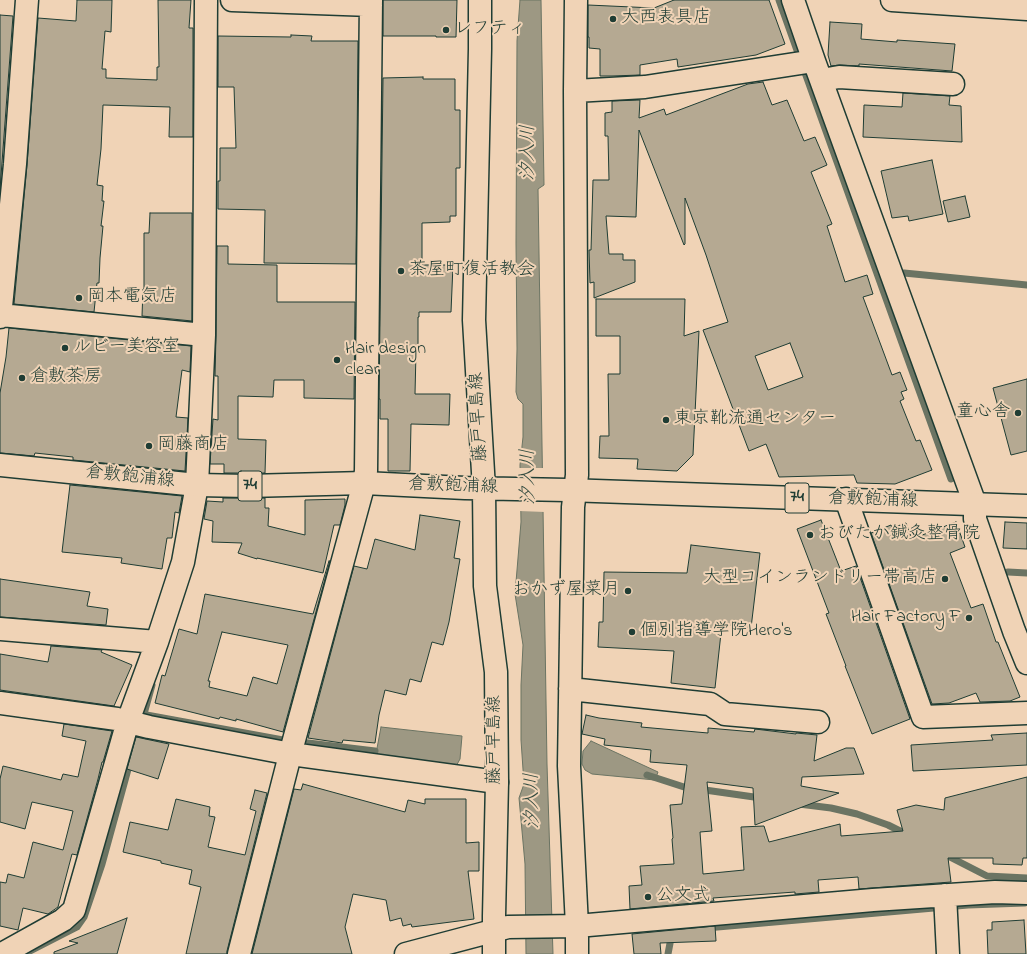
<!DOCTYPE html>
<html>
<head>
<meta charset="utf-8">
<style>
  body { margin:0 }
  canvas { display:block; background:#f0d3b6 }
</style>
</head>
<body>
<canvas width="1027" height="954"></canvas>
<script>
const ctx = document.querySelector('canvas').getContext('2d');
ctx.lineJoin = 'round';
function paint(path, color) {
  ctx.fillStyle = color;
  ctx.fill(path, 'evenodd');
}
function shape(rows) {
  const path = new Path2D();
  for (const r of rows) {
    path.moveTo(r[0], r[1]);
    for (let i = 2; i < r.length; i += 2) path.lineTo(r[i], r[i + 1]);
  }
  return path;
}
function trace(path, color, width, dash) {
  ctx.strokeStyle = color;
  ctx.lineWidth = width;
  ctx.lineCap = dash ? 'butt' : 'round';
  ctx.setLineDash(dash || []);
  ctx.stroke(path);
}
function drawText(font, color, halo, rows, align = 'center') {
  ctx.font = font + ' "Indie Flower","Klee One",sans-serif';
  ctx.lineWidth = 4;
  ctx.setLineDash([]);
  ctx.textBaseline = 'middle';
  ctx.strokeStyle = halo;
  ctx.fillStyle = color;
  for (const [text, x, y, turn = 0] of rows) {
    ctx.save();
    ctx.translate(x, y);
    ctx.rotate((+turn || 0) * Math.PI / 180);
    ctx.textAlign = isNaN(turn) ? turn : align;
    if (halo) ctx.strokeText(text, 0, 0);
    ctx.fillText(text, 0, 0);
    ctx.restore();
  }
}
const water = shape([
  [520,0,541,0,544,185,538,189,547,764,553,954,526,954,525,864,519,798,524,784,521,740,521,685,523,645,515,594,521,522,520,465,523,437,523,404,518,399,516,392,517,349,516,243,517,41,520,0],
  [381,727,462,736,460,759,454,770,375,759,381,727],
  [591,741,658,772,655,780,592,774,585,770,582,764,583,751,591,741]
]);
paint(water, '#9d9883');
trace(water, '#6b7463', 1);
paint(shape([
  [518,468,545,468,545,512,519,511]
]), '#f0d3b6');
trace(shape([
  [779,0,879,279,951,479],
  [904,273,1027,285],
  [1008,572,1027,573],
  [141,714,283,740,375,751],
  [135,746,152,685],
  [647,775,684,787,761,798],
  [799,804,831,808,857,814,888,825,908,835],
  [944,854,987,876,1027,878],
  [706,928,968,905,1025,903],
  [26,953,77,927,84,917,102,864,130,762],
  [668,954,671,938,674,936]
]), '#6b7463', 7);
const building = shape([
  [77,0,112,0,111,32,105,31,102,69,106,69,106,78,157,80,157,67,159,67,158,0,191,0,189,28,193,28,193,137,169,137,170,107,103,105,101,149,97,185,103,186,102,201,104,201,101,226,103,226,100,258,99,283,97,283,94,312,14,304,27,165,38,18,76,21,77,0],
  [383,0,457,0,456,37,436,37,436,36,383,36,383,0],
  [674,0,769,0,785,44,756,55,678,67,677,59,640,65,640,75,612,76,600,76,600,49,589,48,589,37,588,37,588,5,654,8,674,0],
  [0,15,13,16,0,189,0,15],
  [830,22,862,24,861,39,897,42,897,40,955,44,952,71,859,64,859,66,840,65,831,66,828,55,830,22],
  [291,35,312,36,311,41,358,41,356,264,264,263,265,210,218,209,218,181,220,181,220,148,236,148,234,87,218,87,218,36,291,37,291,35],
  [423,77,423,79,455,79,455,110,460,110,460,168,456,168,456,216,450,216,450,222,422,223,422,265,453,265,451,312,419,312,419,317,418,317,418,352,416,352,415,394,450,394,449,425,411,424,410,471,388,471,388,419,380,419,380,399,379,399,383,78,423,77],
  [763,82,772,105,787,100,804,141,815,137,827,165,811,172,832,224,827,226,845,282,867,275,873,294,863,297,892,375,900,372,907,390,901,392,904,399,900,401,916,441,920,440,932,470,895,484,857,483,854,475,779,477,766,444,749,451,703,330,728,322,706,255,685,198,685,244,684,245,639,130,636,217,606,216,609,254,623,254,623,260,635,260,635,282,594,298,594,282,590,283,589,250,591,250,593,180,609,180,608,136,605,136,605,113,612,112,612,101,640,100,639,118,664,109,666,115,748,84,763,82],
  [790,343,803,377,768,390,755,356,790,343],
  [903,93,950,96,949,105,961,106,962,142,863,137,864,105,902,107,903,93],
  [932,160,943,214,909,221,908,216,892,218,881,171,932,160],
  [965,196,970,217,948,222,943,201,965,196],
  [150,213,192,213,192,321,142,316,143,289,144,289,144,233,149,233,150,213],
  [217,246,228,246,228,264,277,265,277,302,355,302,354,399,304,398,304,380,274,380,273,397,238,396,238,439,266,440,265,473,224,473,224,464,210,464,213,419,218,420,218,376,215,376,216,335,217,246],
  [596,299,685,299,684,336,699,331,693,455,677,471,637,469,638,459,599,458,600,436,609,436,608,374,620,374,620,336,596,336,596,299],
  [9,328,191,346,190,372,182,370,176,417,188,418,185,471,73,460,73,457,35,453,34,456,0,453,0,393,6,357,9,328],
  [1027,379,1027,451,1011,455,993,388,1027,379],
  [70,485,182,496,179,513,175,512,172,538,167,538,162,569,121,563,122,558,62,552,70,485],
  [223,498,265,498,265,508,269,508,268,526,305,535,305,500,345,499,345,505,340,525,334,525,323,573,257,558,257,559,238,553,242,543,212,542,213,521,204,519,207,501,223,502,223,498],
  [420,515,460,521,454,558,460,559,449,622,443,645,432,642,421,682,410,679,406,695,385,690,379,715,375,743,343,740,342,743,308,738,354,566,367,569,375,539,415,550,420,515],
  [821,520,841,571,856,566,910,719,872,734,845,666,846,666,826,614,829,613,797,529,821,520],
  [956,522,965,547,950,553,971,608,983,604,996,642,998,642,1020,697,1010,701,980,702,976,693,949,703,932,704,871,533,891,525,892,528,906,523,912,539,956,522],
  [1005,522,1027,523,1027,549,1003,548,1005,522],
  [691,545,760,553,751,628,722,624,715,688,671,683,674,651,598,647,599,622,603,622,604,572,687,573,691,545],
  [329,561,330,561,283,732,236,719,236,721,220,717,219,719,155,703,162,675,165,676,179,629,197,634,205,594,313,614,329,561],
  [222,632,288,645,277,684,253,677,247,696,209,687,210,681,208,681,222,632],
  [0,579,90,592,87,606,108,609,106,625,0,617,0,579],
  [51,646,102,650,101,652,132,665,114,706,0,690,0,654,48,662,51,646],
  [586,715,599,718,642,723,641,727,708,733,708,728,754,732,755,729,796,734,796,733,817,735,814,761,846,748,854,748,864,774,802,777,801,786,839,793,755,825,753,788,707,782,712,831,700,832,703,874,744,870,741,827,764,826,769,842,840,824,841,836,903,831,897,810,916,805,944,810,945,798,1027,777,1027,858,1023,858,1022,865,993,864,993,858,948,858,951,882,859,889,858,877,818,880,819,892,795,894,795,892,713,898,714,901,630,909,629,886,642,885,640,866,674,864,672,839,673,838,670,805,682,804,687,765,650,762,651,750,604,745,605,739,582,734,586,715],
  [64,724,112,731,103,762,102,762,98,779,77,855,72,854,58,907,48,914,23,908,18,930,0,926,0,882,6,883,8,874,24,878,33,842,63,850,73,811,32,802,25,829,0,822,0,779,3,766,61,780,63,774,78,777,86,741,62,736,64,724],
  [1027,733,1027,765,913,771,911,745,993,740,991,735,1027,733],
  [136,737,169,744,158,779,127,769,136,737],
  [303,784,405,812,408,800,425,804,425,799,466,799,466,843,479,842,479,871,468,871,474,919,412,927,411,924,403,926,401,918,390,921,386,900,353,894,345,927,352,954,252,954,294,789,301,790,303,784],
  [255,790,267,793,227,951,227,954,186,954,201,887,189,884,192,870,161,863,161,861,123,852,130,822,168,830,176,799,210,807,209,816,215,817,208,847,245,855,256,811,250,809,255,790],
  [127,918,117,954,54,954,54,952,78,943,69,941,127,918],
  [1024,920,1026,954,988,954,987,930,992,930,992,922,1024,920],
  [715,926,716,941,660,943,661,954,634,954,632,934,715,926]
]);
paint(building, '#b5a992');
trace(building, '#1f3d34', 1);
const minor = shape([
  [232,0,371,5],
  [576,0,575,91,577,475,573,507,569,766,577,926,577,954],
  [793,0,814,61,975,504,975,519,1014,631,1027,663],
  [892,0,1027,9],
  [822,80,839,77,953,84],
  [575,91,645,87,814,61],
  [0,315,204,335],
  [0,317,15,164,27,0],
  [846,499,923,717,1027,713],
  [0,629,157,642],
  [570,689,710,704,725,714,818,722],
  [0,703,117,719,149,727,291,754,497,782],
  [945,895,948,954],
  [2,954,63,920,74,910,128,721,157,642,183,562,197,485,204,335,206,0],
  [239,954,291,751,364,483,366,471,371,0],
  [406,954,508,927,577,926,873,900,995,892,1027,893]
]);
const major = shape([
  [480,0,480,49,474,320,484,489,485,586,496,672,497,782,494,916,494,954],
  [0,465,197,485,248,486,364,483,465,488,567,490,1027,506]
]);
trace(minor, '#1f3d34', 25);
trace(major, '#1f3d34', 25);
trace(minor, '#f0d3b6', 22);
trace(major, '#f0d3b6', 22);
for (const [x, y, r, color] of [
  [613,19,4,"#1f3d34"],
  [446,30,4,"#1f3d34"],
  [401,271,4,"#1f3d34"],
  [79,298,4,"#1f3d34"],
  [65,348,4,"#1f3d34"],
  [337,360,4,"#1f3d34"],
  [22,378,4,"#1f3d34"],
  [1018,413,4,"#1f3d34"],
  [666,420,4,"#1f3d34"],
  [149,446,4,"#1f3d34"],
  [810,535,4,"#1f3d34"],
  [945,579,4,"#1f3d34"],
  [628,591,4,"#1f3d34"],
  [969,618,4,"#1f3d34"],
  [632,632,4,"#1f3d34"],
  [648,897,4,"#1f3d34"]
]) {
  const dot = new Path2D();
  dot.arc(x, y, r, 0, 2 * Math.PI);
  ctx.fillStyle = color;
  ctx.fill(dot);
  trace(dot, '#f0d3b6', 1.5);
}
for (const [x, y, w] of [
  [250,486,24],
  [797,498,24]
]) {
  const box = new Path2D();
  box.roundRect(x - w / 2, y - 15, w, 30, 3);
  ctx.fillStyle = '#f0d3b6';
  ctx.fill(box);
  trace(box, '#1f3d34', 1);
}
drawText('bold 17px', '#1f3d34', null, [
  ["74",250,486],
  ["74",797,498]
]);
drawText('18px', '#1f3d34', '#f0d3b6', [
  ["大西表具店",621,19],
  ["レフティ",454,30],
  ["茶屋町復活教会",409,271],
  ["岡本電気店",87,298],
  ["ルビー美容室",73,348],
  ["Hair design",345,350],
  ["clear",345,371],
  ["倉敷茶房",30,378],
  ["童心舎",1010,413,"right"],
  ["東京靴流通センター",674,420],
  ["岡藤商店",157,446],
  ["おびたか鍼灸整骨院",818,535],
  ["大型コインランドリー帯高店",937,579,"right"],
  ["おかず屋菜月",620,591,"right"],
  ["Hair Factory F",961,618,"right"],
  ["個別指導学院Hero's",640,632],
  ["公文式",656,897]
], 'left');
drawText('18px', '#1f3d34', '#f0d3b6', [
  ["藤戸早島線",480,417,-93],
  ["倉敷飽浦線",130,478,6],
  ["倉敷飽浦線",453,487,2],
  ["倉敷飽浦線",873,501,2],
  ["藤戸早島線",496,740,-90]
]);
drawText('italic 19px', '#324b40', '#f0d3b6', [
  ["汐入川",530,153,-90],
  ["汐入川",530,477,-91],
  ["汐入川",534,801,-91]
]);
</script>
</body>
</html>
